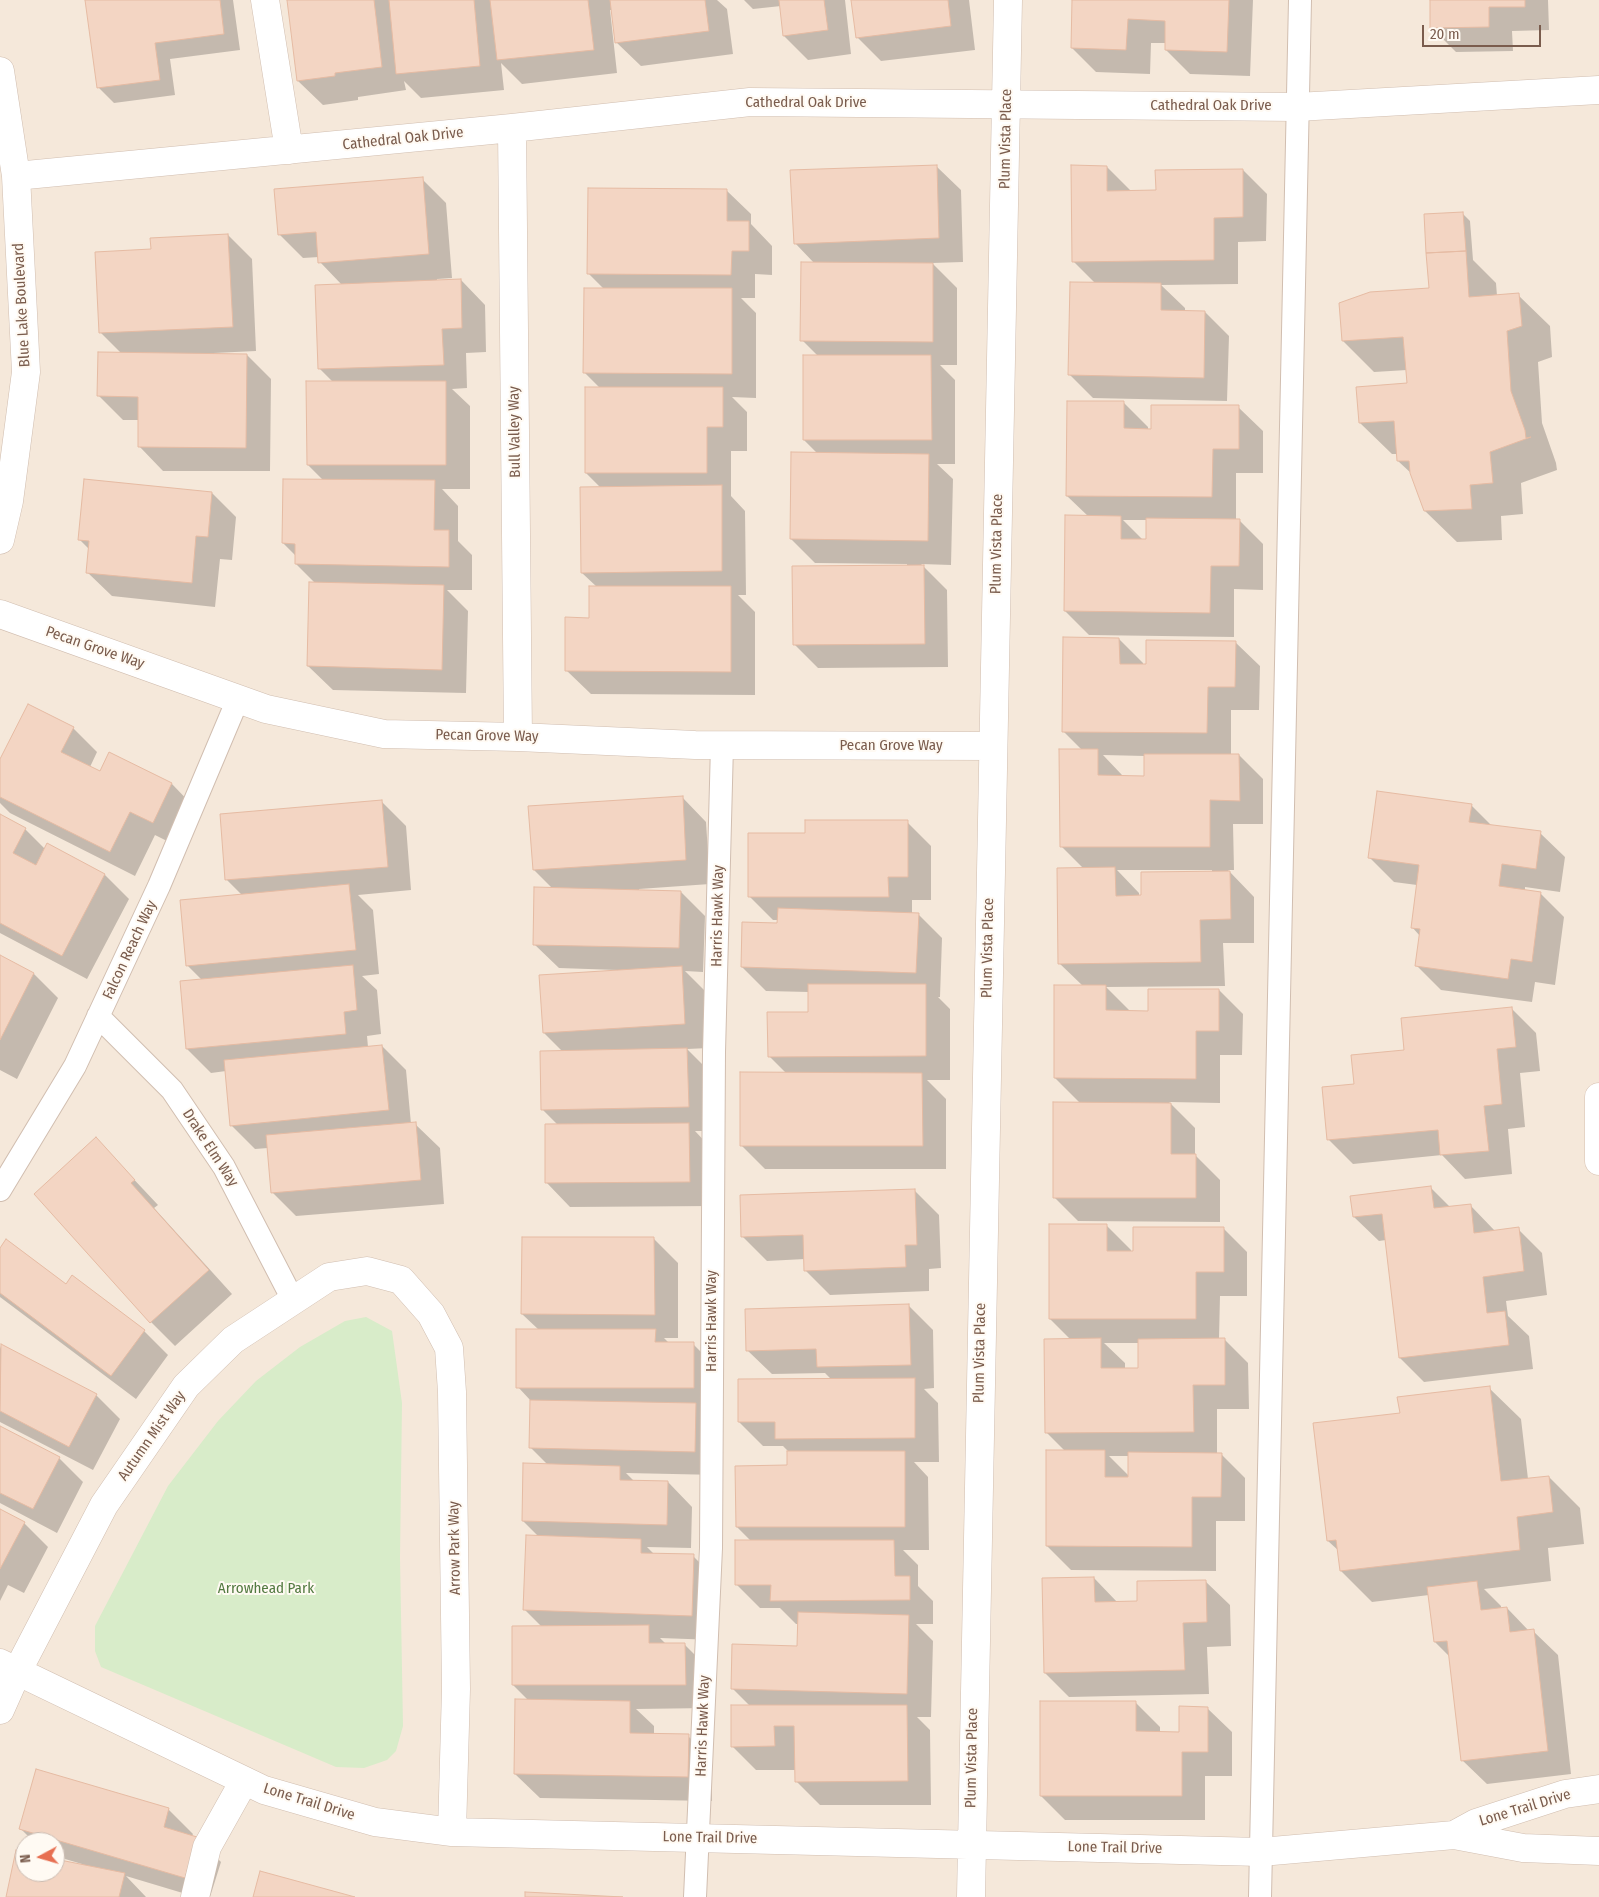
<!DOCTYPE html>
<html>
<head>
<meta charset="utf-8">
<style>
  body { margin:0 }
  #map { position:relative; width:1599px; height:1897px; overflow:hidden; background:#fdf6ec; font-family:"Fira Sans Condensed",sans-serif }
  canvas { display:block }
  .north { position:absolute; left:15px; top:1832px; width:50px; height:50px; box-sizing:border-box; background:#fffaf3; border:1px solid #cabbb1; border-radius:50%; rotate:264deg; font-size:14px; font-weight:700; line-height:20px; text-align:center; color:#7a5c4d }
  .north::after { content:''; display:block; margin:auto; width:18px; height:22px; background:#e76f51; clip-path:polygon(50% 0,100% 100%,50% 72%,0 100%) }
  .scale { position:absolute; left:1422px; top:25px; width:119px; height:22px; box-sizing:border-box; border:2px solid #7a5c4d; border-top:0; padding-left:6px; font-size:15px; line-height:18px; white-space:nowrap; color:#7a5c4d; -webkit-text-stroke:4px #fffaf3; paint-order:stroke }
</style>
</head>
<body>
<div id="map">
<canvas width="1599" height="1897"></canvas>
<div class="north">N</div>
<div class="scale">20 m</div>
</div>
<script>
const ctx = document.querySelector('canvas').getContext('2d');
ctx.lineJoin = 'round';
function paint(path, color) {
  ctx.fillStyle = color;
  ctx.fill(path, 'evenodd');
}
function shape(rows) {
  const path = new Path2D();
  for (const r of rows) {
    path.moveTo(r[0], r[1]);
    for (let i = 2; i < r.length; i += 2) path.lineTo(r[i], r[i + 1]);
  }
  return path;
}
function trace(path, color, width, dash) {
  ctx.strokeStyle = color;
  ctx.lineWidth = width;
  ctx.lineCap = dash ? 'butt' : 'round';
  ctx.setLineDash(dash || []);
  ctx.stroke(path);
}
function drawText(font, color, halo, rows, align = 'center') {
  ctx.font = font + ' "Fira Sans Condensed",sans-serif';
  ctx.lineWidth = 4;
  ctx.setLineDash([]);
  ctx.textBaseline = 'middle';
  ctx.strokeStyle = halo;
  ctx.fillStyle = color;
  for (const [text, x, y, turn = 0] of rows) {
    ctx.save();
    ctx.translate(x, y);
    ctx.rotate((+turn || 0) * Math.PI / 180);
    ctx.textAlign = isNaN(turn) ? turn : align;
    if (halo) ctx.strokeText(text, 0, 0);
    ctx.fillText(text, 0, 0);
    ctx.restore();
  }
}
paint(shape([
  [0,0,1599,0,1599,1897,0,1897],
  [25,1842,55,1842,55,1872,25,1872]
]), '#f5e8da');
paint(shape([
  [366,1317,392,1331,402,1403,400,1558,403,1726,396,1751,387,1760,364,1768,336,1767,101,1667,95,1651,95,1626,168,1486,218,1421,256,1381,300,1347,345,1321]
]), '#d8ecc9');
paint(shape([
  [86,0,233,0,240,50,170,59,175,95,114,103,98,87],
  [288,0,717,0,727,9,733,54,641,66,616,42,612,10,610,10,617,73,522,84,501,63,504,90,421,98,404,81,406,90,358,97,358,100,323,105,298,81],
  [744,0,845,0,851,54,808,60,784,36,781,6,753,9],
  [852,0,969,0,975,50,881,61,857,37],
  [1074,0,1253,0,1250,76,1190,74,1166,50,1166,43,1151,43,1150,74,1096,72,1072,48],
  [1431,0,1548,0,1549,30,1512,31,1513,51,1456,52,1432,28],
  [936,166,961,190,963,262,932,263,957,288,957,365,940,365,955,380,955,464,937,464,953,479,951,565,921,564,947,590,948,667,818,668,794,644,907,566,907,564,815,563,791,539,818,454,804,440,818,356,802,340,815,264,795,243],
  [1107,167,1132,192,1157,191,1243,170,1267,194,1266,241,1238,242,1238,284,1161,285,1185,308,1185,312,1205,312,1229,336,1227,401,1093,398,1069,374,1095,283,1073,261],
  [422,179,446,203,452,278,437,279,437,281,461,280,485,305,486,352,466,353,467,388,452,389,470,406,470,489,442,489,458,506,458,541,472,555,472,590,447,590,468,611,466,693,333,690,308,666,315,583,296,564,296,556,283,543,323,480,308,465,334,383,319,368,342,285,320,262,319,257,303,258,279,234],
  [726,190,751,214,751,224,772,246,772,275,755,274,755,298,741,298,756,313,756,398,732,397,747,412,747,451,731,451,731,496,745,511,746,595,738,595,755,612,755,695,591,694,566,670,590,619,597,587,582,573,601,488,586,473,600,388,585,373,604,289,589,274],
  [1462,213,1470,221,1473,260,1496,283,1497,296,1518,295,1550,326,1552,357,1538,362,1542,423,1556,463,1557,470,1521,483,1523,514,1501,516,1502,540,1457,542,1425,511,1412,474,1398,461,1397,454,1392,454,1360,423,1408,384,1407,370,1374,372,1343,341,1430,289],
  [228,235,252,259,256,351,214,353,214,355,247,355,271,379,270,471,163,471,139,446,139,420,123,420,99,396,122,354,101,333,152,251],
  [1124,403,1148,427,1148,430,1238,407,1263,431,1263,473,1236,473,1236,520,1239,520,1263,544,1263,590,1234,589,1234,637,1089,635,1065,611,1089,517,1067,496],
  [1123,520,1148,520,1147,541,1144,541],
  [212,493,236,517,232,560,220,559,215,607,112,596,87,572,90,550,79,539],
  [1119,639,1143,663,1143,666,1235,642,1260,666,1259,710,1231,710,1231,755,1239,755,1263,779,1263,824,1233,824,1234,870,1228,870,1254,897,1254,943,1223,943,1225,986,1106,987,1130,1011,1149,1012,1219,990,1243,1014,1242,1055,1220,1055,1220,1103,1169,1102,1195,1128,1195,1155,1220,1180,1220,1222,1078,1221,1054,1197,1081,1104,1055,1078,1083,986,1059,963,1084,869,1061,846,1082,750,1063,731],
  [1103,755,1145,756,1145,777,1122,777,1122,775],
  [1117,870,1212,870,1212,873,1139,896,1139,893],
  [73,728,97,752,90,767,100,773,110,753,172,784,196,809,177,846,155,835,135,876,10,813,0,803,0,762],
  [682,797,706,822,710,884,639,889,639,891,681,892,705,916,703,972,685,971,706,992,709,1048,687,1049,711,1073,712,1131,695,1131,712,1149,713,1206,570,1207,546,1182,558,1125,543,1110,563,1052,544,1033,617,972,617,970,559,968,534,944,553,889,534,870],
  [382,802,406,826,411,890,358,895,373,910,379,974,362,976,377,990,381,1034,367,1036,368,1047,382,1046,406,1070,411,1124,415,1124,440,1148,444,1204,296,1216,272,1192,268,1148,255,1149,231,1125,226,1071,211,1073,187,1049,202,980,187,965,242,895,227,880,221,815],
  [1471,805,1492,826,1540,833,1565,857,1560,892,1525,887,1525,891,1540,893,1564,917,1555,985,1535,982,1532,1002,1441,990,1417,966,1420,936,1412,927,1417,885,1394,882,1370,858],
  [0,815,25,829,45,849,48,845,105,875,129,899,87,979,0,933],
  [907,822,931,846,931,900,912,900,912,914,918,914,942,938,940,997,938,997,950,1009,950,1080,927,1080,946,1099,946,1169,765,1169,741,1145,786,1073,769,1056,810,1013,809,992,766,991,742,967,778,924,778,920,773,920,749,896,806,835],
  [0,957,34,974,58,998,17,1079,0,1070],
  [1512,1009,1536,1033,1540,1071,1520,1073,1525,1127,1508,1129,1512,1174,1465,1179,1442,1155,1353,1164,1329,1140,1355,1085,1405,1051],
  [96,1139,158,1205,154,1208,232,1294,175,1346,151,1322,36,1194],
  [1431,1188,1451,1208,1470,1205,1495,1231,1518,1229,1542,1253,1547,1295,1506,1301,1508,1316,1529,1336,1533,1369,1424,1382,1400,1358,1386,1240,1379,1241,1354,1217],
  [915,1191,939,1215,941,1268,929,1269,929,1291,830,1295,806,1271,805,1259,767,1261,743,1237],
  [1107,1226,1131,1250,1131,1252,1223,1228,1247,1252,1247,1296,1220,1296,1219,1339,1224,1339,1248,1363,1249,1409,1217,1409,1217,1454,1221,1454,1245,1478,1245,1521,1216,1521,1216,1571,1071,1570,1047,1546,1065,1451,1046,1432,1071,1340,1050,1319],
  [1104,1343,1139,1343,1139,1369,1125,1369,1125,1363],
  [1109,1456,1130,1456,1130,1477],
  [654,1239,678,1263,678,1338,664,1338,669,1343,693,1344,717,1368,719,1475,626,1473,635,1482,668,1482,692,1507,691,1548,647,1547,654,1554,693,1556,717,1580,715,1640,660,1638,667,1645,685,1645,709,1669,709,1708,636,1709,654,1726,654,1735,688,1736,712,1760,712,1801,540,1798,515,1774,529,1701,513,1685,542,1627,525,1610,539,1537,523,1521,548,1465,531,1448,531,1401,518,1387,539,1330,522,1314],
  [0,1250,66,1285,72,1277,144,1331,168,1355,136,1399,0,1297],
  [908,1305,933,1330,934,1388,924,1389,938,1403,939,1462,914,1462,928,1477,929,1550,903,1550,918,1565,918,1586,933,1601,933,1624,916,1624,933,1641,931,1717,917,1717,930,1730,931,1805,820,1805,796,1781,796,1770,756,1770,732,1746,751,1707,732,1688,798,1647,799,1624,796,1624,780,1608,760,1608,736,1584,752,1542,737,1527,789,1467,790,1453,783,1446,763,1446,739,1422,831,1379,825,1373,772,1374,747,1350],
  [1,1346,96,1395,120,1419,93,1470,0,1422,0,1349],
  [1489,1388,1521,1419,1528,1479,1549,1477,1580,1508,1584,1544,1548,1548,1551,1581,1484,1589,1501,1606,1501,1609,1507,1608,1529,1631,1533,1631,1558,1655,1571,1774,1487,1784,1462,1760,1450,1657,1435,1642,1429,1595,1372,1602,1341,1571,1339,1551,1328,1541,1401,1414],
  [0,1428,59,1458,83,1482,57,1533,0,1503],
  [0,1510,24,1523,48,1547,24,1593,8,1585,0,1601],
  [1094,1578,1118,1603,1138,1603,1205,1581,1230,1605,1231,1646,1207,1647,1209,1694,1069,1697,1045,1673],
  [1136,1703,1160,1727,1160,1733,1180,1733,1207,1708,1232,1732,1232,1776,1205,1776,1205,1820,1065,1820,1041,1796],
  [169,1810,193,1834,192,1836,197,1838,221,1862,210,1897,196,1897,126,1876,146,1897,7,1897,25,1853,25,1872,55,1872,55,1860,81,1865,82,1864,55,1856,55,1842,34,1842,20,1828]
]), '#0003');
const building = shape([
  [85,0,220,0,224,34,155,43,160,80,97,88,85,0],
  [287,0,374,0,382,67,335,73,335,76,297,81,287,0],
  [389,0,474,0,480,66,396,74,389,0],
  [490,0,588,0,594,50,497,60,490,0],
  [610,0,705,0,709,31,615,43,610,0],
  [779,0,824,0,828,30,783,36,779,0],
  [851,0,948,0,951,26,856,38,851,0],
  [1072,0,1229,0,1227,52,1165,50,1165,21,1128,19,1126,50,1071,48,1072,0],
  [1430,0,1525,0,1525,7,1489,7,1489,27,1430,28,1430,0],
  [937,165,939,238,794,244,790,170,937,165],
  [1071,165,1107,166,1107,191,1156,190,1155,170,1243,169,1243,217,1214,218,1214,260,1072,262,1071,165],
  [423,177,429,254,318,263,316,232,278,235,274,189,423,177],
  [588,188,727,189,727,221,749,221,749,251,732,251,731,275,587,274,588,188],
  [1463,212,1466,251,1426,253,1424,214,1463,212],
  [228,234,233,327,99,333,95,252,151,249,150,238,228,234],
  [1466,251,1469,297,1519,293,1522,326,1507,331,1511,391,1525,430,1526,438,1531,437,1490,452,1493,483,1470,485,1472,509,1424,511,1410,473,1409,461,1397,461,1394,421,1359,423,1356,387,1407,383,1403,337,1342,341,1339,303,1370,292,1429,288,1426,253,1466,251],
  [801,262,933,263,933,342,800,341,801,262],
  [461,279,462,328,442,329,444,365,318,369,315,285,461,279],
  [1070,282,1161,283,1161,310,1205,311,1204,378,1068,375,1070,282],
  [584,288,732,288,732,374,583,373,584,288],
  [98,352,247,354,246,448,138,447,138,397,97,396,98,352],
  [803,355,931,355,932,440,803,440,803,355],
  [306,381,446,381,446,465,307,465,306,381],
  [585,387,723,387,723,427,707,427,707,473,585,473,585,387],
  [1067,401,1124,401,1124,428,1151,429,1151,405,1239,405,1239,449,1213,449,1212,497,1066,496,1067,401],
  [791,452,929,454,928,541,790,539,791,452],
  [84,479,212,492,208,537,196,536,192,583,86,573,89,541,78,540,84,479],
  [283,479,435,480,434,530,449,530,449,567,295,564,295,544,282,543,283,479],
  [722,485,722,571,581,573,580,487,722,485],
  [1065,515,1121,516,1121,539,1146,539,1146,518,1240,519,1239,566,1211,566,1210,613,1064,611,1065,515],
  [924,565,925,644,793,645,792,566,924,565],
  [309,582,444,585,442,670,307,666,309,582],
  [589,586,731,586,731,672,565,671,565,617,589,618,589,586],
  [1063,637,1119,638,1120,664,1146,664,1146,640,1236,641,1235,687,1208,687,1207,733,1062,732,1063,637],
  [28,704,74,727,61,752,100,771,109,752,172,783,153,823,130,812,110,852,0,797,0,759,28,704],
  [1059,749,1098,749,1098,775,1144,776,1144,754,1239,754,1240,801,1210,800,1210,847,1060,847,1059,749],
  [1377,791,1472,804,1469,822,1541,831,1536,869,1502,864,1499,886,1541,892,1532,962,1511,959,1508,979,1415,966,1420,929,1411,928,1419,865,1368,858,1377,791],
  [683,796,686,860,533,870,528,806,683,796],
  [382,800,388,867,225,880,220,814,382,800],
  [0,814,26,828,13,853,36,865,47,843,105,874,62,956,0,923,0,814],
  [805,820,908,820,908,877,888,877,889,897,748,897,748,833,805,833,805,820],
  [1115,867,1116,896,1141,895,1141,872,1230,871,1231,919,1200,920,1201,962,1058,964,1057,868,1115,867],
  [349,884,356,950,186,966,180,900,349,884],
  [534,887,681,891,679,948,533,945,534,887],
  [778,908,919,913,916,973,741,967,742,922,777,923,778,908],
  [0,955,34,973,0,1040,0,955],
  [353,965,357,1010,344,1012,346,1034,186,1049,180,981,353,965],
  [682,966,685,1024,543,1033,539,975,682,966],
  [808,984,926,984,926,1056,768,1057,767,1012,808,1012,808,984],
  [1054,985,1106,985,1106,1010,1148,1011,1148,989,1219,989,1219,1031,1196,1031,1196,1079,1054,1078,1054,985],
  [1512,1007,1516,1047,1497,1049,1502,1104,1484,1106,1489,1151,1440,1155,1438,1130,1327,1140,1322,1087,1354,1084,1351,1055,1404,1050,1401,1018,1512,1007],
  [382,1045,389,1110,230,1126,224,1060,382,1045],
  [687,1048,689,1107,541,1110,540,1051,687,1048],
  [740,1072,922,1073,923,1146,740,1146,740,1072],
  [1053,1102,1171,1103,1171,1154,1196,1154,1196,1198,1053,1198,1053,1102],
  [416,1122,421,1180,271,1193,266,1135,416,1122],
  [689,1123,690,1182,545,1183,545,1124,689,1123],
  [96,1137,135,1180,131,1183,209,1270,150,1323,34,1194,96,1137],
  [1431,1186,1434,1208,1471,1204,1474,1233,1519,1227,1524,1271,1483,1277,1487,1313,1505,1311,1509,1345,1399,1358,1382,1214,1353,1217,1350,1196,1431,1186],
  [915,1189,917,1245,905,1245,906,1267,804,1271,803,1235,741,1237,740,1195,915,1189],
  [1049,1224,1107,1224,1107,1251,1133,1251,1133,1227,1224,1227,1224,1272,1196,1272,1196,1319,1049,1319,1049,1224],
  [522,1237,654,1237,655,1315,521,1314,522,1237],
  [6,1239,66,1284,72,1275,145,1330,111,1376,0,1293,0,1248,6,1239],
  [909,1304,911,1365,817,1367,816,1349,746,1351,745,1309,909,1304],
  [516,1329,656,1329,655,1342,694,1342,694,1388,516,1388,516,1329],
  [1101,1338,1101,1368,1138,1368,1138,1339,1225,1338,1225,1385,1193,1385,1194,1432,1045,1433,1044,1339,1101,1338],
  [1,1344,97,1394,69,1447,0,1411,1,1344],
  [915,1378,915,1438,775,1439,775,1422,738,1422,738,1379,915,1378],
  [1490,1386,1501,1481,1549,1476,1553,1512,1517,1517,1520,1550,1340,1571,1336,1540,1327,1541,1313,1423,1400,1413,1397,1397,1490,1386],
  [530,1400,696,1403,695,1452,529,1448,530,1400],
  [0,1426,60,1457,33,1509,0,1493,0,1426],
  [1046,1450,1105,1450,1105,1477,1128,1477,1128,1452,1222,1453,1221,1497,1192,1497,1192,1547,1046,1546,1046,1450],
  [787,1451,905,1451,905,1527,736,1527,735,1466,787,1465,787,1451],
  [523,1463,620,1466,620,1480,668,1481,667,1525,522,1521,523,1463],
  [0,1509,25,1522,0,1569,0,1509],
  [526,1535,641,1539,641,1553,694,1554,692,1616,523,1610,526,1535],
  [735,1540,894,1540,895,1576,910,1576,910,1600,770,1601,771,1585,735,1585,735,1540],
  [1094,1577,1095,1602,1137,1601,1137,1581,1206,1580,1207,1622,1183,1623,1185,1670,1044,1673,1042,1578,1094,1577],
  [1477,1581,1481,1610,1507,1607,1510,1632,1534,1629,1548,1751,1461,1761,1447,1641,1434,1642,1427,1587,1477,1581],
  [798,1612,909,1615,907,1694,731,1689,732,1644,797,1646,798,1612],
  [649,1625,649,1643,685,1643,686,1685,512,1685,512,1626,649,1625],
  [515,1699,630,1701,630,1733,689,1734,688,1777,514,1774,515,1699],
  [1040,1701,1136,1701,1136,1731,1179,1732,1179,1706,1208,1707,1208,1752,1182,1752,1182,1796,1040,1796,1040,1701],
  [731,1705,907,1705,908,1781,795,1782,794,1726,774,1726,775,1746,731,1747,731,1705],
  [36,1769,169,1808,164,1827,197,1837,185,1878,19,1829,36,1769],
  [16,1850,25,1852,25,1872,55,1872,55,1859,125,1873,119,1897,6,1897,16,1850],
  [260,1871,355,1897,253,1897,260,1871],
  [525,1892,623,1897,525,1897,525,1892]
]);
paint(building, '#f3d5c3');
trace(building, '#e6bba3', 1);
const lane = shape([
  [98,1016,172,1090,224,1167,293,1300],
  [0,1190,75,1066,159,886,238,699],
  [695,1897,711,1548,714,1052,722,745],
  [1260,1897,1300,0]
]);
const street = shape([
  [265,0,289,150],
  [0,71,16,176,26,372,9,501,0,540],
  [512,128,518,737],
  [16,176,512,128,750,102,1297,107,1599,90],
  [0,614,266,709,384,734,518,737,695,745,992,746],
  [0,1663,264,1790,375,1822,452,1832,1261,1852,1454,1835,1523,1848,1599,1851],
  [0,1710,17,1672,104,1505,186,1386,233,1340,329,1277,367,1271,401,1280,431,1314,449,1348,452,1392,456,1689,452,1832],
  [1454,1835,1476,1823,1565,1794,1599,1789],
  [195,1897,207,1847,244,1781],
  [971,1897,1008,0]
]);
const secondary = shape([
  [1599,1097,1599,1161]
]);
trace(lane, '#d1beb0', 24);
trace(street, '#d1beb0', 29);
trace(secondary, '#d6c0b0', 29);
trace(lane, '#fff', 22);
trace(street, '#fff', 28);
trace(secondary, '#fff', 28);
drawText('15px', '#7a5c4d', '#fffaf3', [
  ["Cathedral Oak Drive",806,103],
  ["Cathedral Oak Drive",1211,106],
  ["Cathedral Oak Drive",403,139,-6],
  ["Plum Vista Place",1006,139,-89],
  ["Blue Lake Boulevard",22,305,-93],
  ["Bull Valley Way",515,432,-91],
  ["Plum Vista Place",997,544,-89],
  ["Pecan Grove Way",95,648,19],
  ["Pecan Grove Way",487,736,1],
  ["Pecan Grove Way",891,746],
  ["Harris Hawk Way",718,916,-89],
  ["Plum Vista Place",988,948,-89],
  ["Falcon Reach Way",130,950,-65],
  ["Drake Elm Way",210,1148,57],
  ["Harris Hawk Way",712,1321,-90],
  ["Plum Vista Place",980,1353,-89],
  ["Autumn Mist Way",152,1436,-55],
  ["Arrow Park Way",455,1548,-91],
  ["Harris Hawk Way",703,1726,-88],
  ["Plum Vista Place",972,1758,-89],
  ["Lone Trail Drive",309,1802,17],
  ["Lone Trail Drive",1525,1808,-17],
  ["Lone Trail Drive",710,1838,1],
  ["Lone Trail Drive",1115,1848,1]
]);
drawText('15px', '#537a41', '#fffaf3', [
  ["Arrowhead Park",266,1589]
]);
</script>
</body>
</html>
